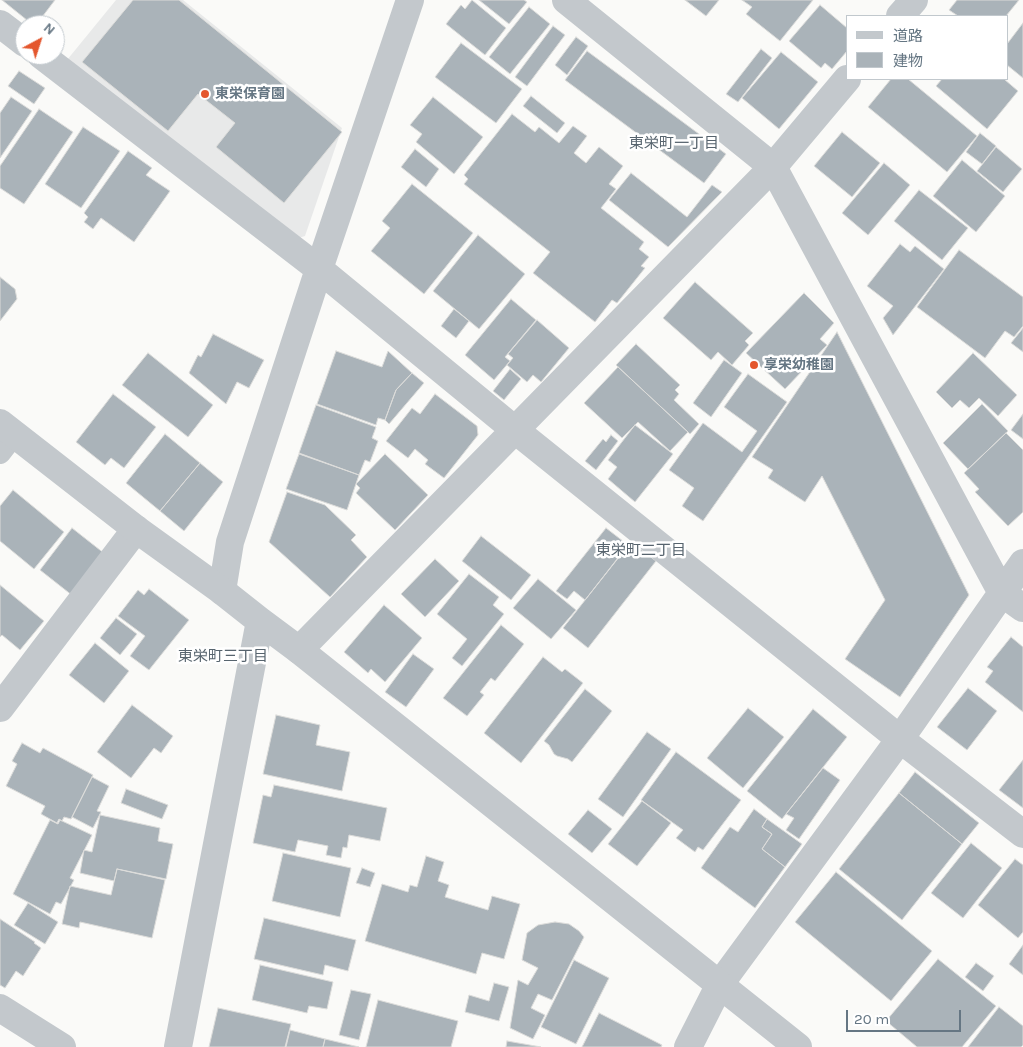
<!DOCTYPE html>
<html>
<head>
<meta charset="utf-8">
<style>
  body { margin:0 }
  #map { position:relative; width:1023px; height:1047px; overflow:hidden; background:#fafaf8; font-family:Karla,"Noto Sans JP",sans-serif }
  canvas { display:block }
  .legend { position:absolute; left:846px; top:15px; width:162px; height:65px; box-sizing:border-box; background:#fff; border:1px solid #c1c8cd; margin:0; padding:6px 9px; list-style:none; font-size:15px; color:#657683 }
  .legend li { display:flex; align-items:center; gap:10px; height:25px }
  .legend b { width:25px; border:1px solid #c1c8cd }
  .north { position:absolute; left:15px; top:15px; width:50px; height:50px; box-sizing:border-box; background:#fff; border:1px solid #c1c8cd; border-radius:50%; rotate:40deg; font-size:14px; font-weight:700; line-height:20px; text-align:center; color:#657683 }
  .north::after { content:''; display:block; margin:auto; width:18px; height:22px; background:#e4572e; clip-path:polygon(50% 0,100% 100%,50% 72%,0 100%) }
  .scale { position:absolute; left:846px; top:1010px; width:115px; height:22px; box-sizing:border-box; border:2px solid #657683; border-top:0; padding-left:6px; font-size:15px; line-height:18px; white-space:nowrap; color:#657683; -webkit-text-stroke:4px #fff; paint-order:stroke }
</style>
</head>
<body>
<div id="map">
<canvas width="1023" height="1047"></canvas>
<ul class="legend">
<li><b style="height:6px;background:#c3c8cc"></b>道路</li>
<li><b style="height:14px;background:#aab3b9"></b>建物</li>
</ul>
<div class="north">N</div>
<div class="scale">20 m</div>
</div>
<script>
const ctx = document.querySelector('canvas').getContext('2d');
ctx.lineJoin = 'round';
function paint(path, color) {
  ctx.fillStyle = color;
  ctx.fill(path, 'evenodd');
}
function shape(rows) {
  const path = new Path2D();
  for (const r of rows) {
    path.moveTo(r[0], r[1]);
    for (let i = 2; i < r.length; i += 2) path.lineTo(r[i], r[i + 1]);
  }
  return path;
}
function trace(path, color, width, dash) {
  ctx.strokeStyle = color;
  ctx.lineWidth = width;
  ctx.lineCap = dash ? 'butt' : 'round';
  ctx.setLineDash(dash || []);
  ctx.stroke(path);
}
function drawText(font, color, halo, rows, align = 'center') {
  ctx.font = font + ' Karla,"Noto Sans JP",sans-serif';
  ctx.lineWidth = 5;
  ctx.setLineDash([]);
  ctx.textBaseline = 'middle';
  ctx.strokeStyle = halo;
  ctx.fillStyle = color;
  for (const [text, x, y, turn = 0] of rows) {
    ctx.save();
    ctx.translate(x, y);
    ctx.rotate((+turn || 0) * Math.PI / 180);
    ctx.textAlign = isNaN(turn) ? turn : align;
    if (halo) ctx.strokeText(text, 0, 0);
    ctx.fillText(text, 0, 0);
    ctx.restore();
  }
}
paint(shape([
  [116,0,183,0,342,128,305,236,295,239,67,60]
]), '#e8e9e9');
const building = shape([
  [2,0,55,0,36,25,33,25,2,0],
  [133,0,179,0,342,132,284,203,216,147,235,123,198,94,168,131,82,62,133,0],
  [472,0,506,28,485,55,446,24,461,5,465,9,472,0],
  [479,0,524,0,527,2,509,24,479,0],
  [685,0,719,0,706,16,685,0],
  [742,0,813,0,780,41,746,14,752,7,742,0],
  [957,0,1019,0,1006,16,958,16,949,10,957,0],
  [820,5,847,28,847,51,832,69,825,63,821,68,789,41,820,5],
  [529,7,550,24,510,74,489,57,529,7],
  [1023,23,1023,78,1007,65,1007,44,1023,23],
  [553,26,565,35,527,86,515,77,553,26],
  [576,37,588,46,567,75,555,65,576,37],
  [461,43,522,89,496,123,435,77,461,43],
  [761,49,772,58,738,102,726,94,761,49],
  [587,51,726,154,704,183,565,80,587,51],
  [781,52,818,82,779,129,742,98,781,52],
  [19,71,45,88,34,104,8,86,19,71],
  [891,79,908,79,977,136,947,172,868,107,891,79],
  [942,79,1004,79,1018,91,987,129,936,86,942,79],
  [531,96,565,123,557,133,523,106,531,96],
  [11,97,32,111,0,158,0,113,11,97],
  [433,97,483,137,454,174,416,142,422,134,410,125,433,97],
  [39,109,73,132,24,204,0,188,0,166,39,109],
  [512,114,535,132,539,127,559,143,573,126,587,136,574,153,586,163,599,147,623,166,609,184,616,189,601,208,644,242,639,249,649,257,641,266,645,268,617,303,612,300,595,322,533,273,550,252,464,184,468,179,464,175,512,114],
  [83,127,120,151,81,208,45,184,83,127],
  [842,132,880,163,852,197,814,166,842,132],
  [980,133,996,146,982,164,966,152,980,133],
  [996,147,1022,169,1003,192,977,171,996,147],
  [415,149,439,169,426,187,401,167,415,149],
  [128,151,152,168,146,175,170,191,134,242,101,218,93,229,84,222,88,217,84,213,128,151],
  [962,160,1005,196,976,232,933,196,962,160],
  [884,163,910,185,868,235,842,213,884,163],
  [631,173,687,217,712,185,722,192,668,247,609,200,631,173],
  [412,184,473,233,424,294,371,251,390,228,382,221,412,184],
  [919,190,968,228,942,260,894,221,919,190],
  [478,235,525,274,479,329,433,291,478,235],
  [900,244,910,252,915,246,944,269,893,335,883,318,893,306,867,286,900,244],
  [959,250,1023,297,1023,326,1014,337,1005,331,985,358,917,307,959,250],
  [0,277,15,289,17,299,0,321,0,277],
  [695,282,753,333,745,341,749,345,732,365,718,352,711,360,663,318,695,282],
  [804,293,834,323,820,339,827,345,785,389,746,353,804,293],
  [511,299,536,320,505,357,510,361,494,380,465,355,511,299],
  [454,309,469,321,456,338,441,326,454,309],
  [537,320,569,348,541,382,533,375,527,382,507,365,513,358,508,354,537,320],
  [1023,328,1023,352,1011,343,1023,328],
  [837,332,969,595,900,697,845,659,885,600,822,476,805,502,768,478,773,470,752,457,837,332],
  [213,334,264,360,249,388,237,382,226,404,189,373,198,355,201,357,213,334],
  [636,344,680,385,675,390,679,394,674,400,699,424,690,434,616,365,636,344],
  [336,351,382,367,388,351,412,373,396,390,385,420,378,418,376,425,317,404,336,351],
  [148,353,213,405,188,437,122,385,148,353],
  [973,353,1017,395,998,416,979,398,969,408,960,400,952,408,936,392,973,353],
  [724,360,742,373,711,417,693,403,724,360],
  [618,367,688,432,670,451,638,422,622,438,584,403,618,367],
  [510,369,521,379,504,400,493,391,510,369],
  [412,373,424,383,389,424,385,420,396,390,412,373],
  [748,374,787,402,703,521,682,506,694,488,669,470,703,423,742,452,757,431,724,407,748,374],
  [113,394,156,427,124,468,111,458,105,465,76,442,113,394],
  [435,394,477,426,478,435,444,478,425,464,428,460,415,449,408,458,386,441,412,408,420,414,435,394],
  [982,404,1008,431,968,469,943,443,982,404],
  [316,405,376,427,372,438,378,441,370,462,365,460,359,475,299,453,316,405],
  [1023,414,1023,439,1011,430,1023,414],
  [635,425,673,454,635,502,608,479,617,467,608,460,635,425],
  [1006,433,1023,450,1023,512,1008,526,975,492,979,489,964,473,1006,433],
  [165,434,200,463,160,511,126,483,165,434],
  [611,435,618,441,596,470,585,461,603,439,606,442,611,435],
  [299,454,359,475,347,510,286,489,299,454],
  [385,454,428,495,395,530,356,493,360,488,356,484,385,454],
  [200,463,223,482,184,531,160,511,200,463],
  [13,490,64,532,34,569,0,541,0,506,13,490],
  [287,492,325,505,356,535,351,540,367,557,330,597,269,542,287,492],
  [72,528,105,554,73,596,40,570,72,528],
  [606,528,628,545,585,600,574,591,567,599,556,591,606,528],
  [481,536,531,575,511,600,462,561,481,536],
  [631,542,656,561,588,648,563,628,631,542],
  [435,559,459,581,425,617,401,594,435,559],
  [469,574,499,597,493,605,504,614,462,666,452,658,467,639,437,614,469,574],
  [538,579,576,610,551,639,513,608,538,579],
  [0,585,44,621,20,650,2,635,0,637,0,585],
  [149,589,189,620,149,670,130,656,145,636,118,616,138,590,144,595,149,589],
  [384,605,422,638,385,682,371,669,368,673,344,652,384,605],
  [116,618,137,634,120,655,100,638,116,618],
  [501,625,524,644,495,681,491,678,480,692,484,695,467,716,443,698,501,625],
  [1011,637,1023,647,1023,712,985,682,993,671,987,667,1011,637],
  [95,643,129,671,104,703,69,675,95,643],
  [413,654,434,669,406,707,385,692,413,654],
  [543,657,562,672,565,669,583,683,521,763,484,733,543,657],
  [968,688,997,711,967,750,937,727,968,688],
  [585,689,612,711,572,762,568,759,557,756,554,754,549,745,544,741,585,689],
  [132,705,173,736,161,753,154,748,131,778,97,752,132,705],
  [748,708,784,737,743,788,707,758,748,708],
  [813,709,847,737,782,819,747,791,813,709],
  [276,715,320,725,316,745,350,752,342,791,263,774,276,715],
  [647,732,671,749,623,817,598,799,647,732],
  [22,743,40,753,43,748,93,775,71,819,64,817,62,821,59,819,57,823,41,814,45,806,6,786,17,764,12,761,22,743],
  [676,752,741,800,703,850,698,847,695,852,676,838,683,830,641,800,676,752],
  [1023,760,1023,808,999,790,1023,760],
  [823,768,840,780,799,839,786,830,794,818,786,814,823,768],
  [915,772,979,823,962,844,899,793,915,772],
  [92,777,109,786,97,811,101,812,93,828,72,817,92,777],
  [274,785,387,808,380,841,349,835,347,848,343,847,341,858,326,855,328,846,298,840,295,852,253,843,263,795,271,797,274,785],
  [126,789,168,805,162,819,121,803,126,789],
  [899,793,962,844,902,920,839,869,899,793],
  [642,801,671,823,637,866,608,844,642,801],
  [754,809,767,819,762,827,772,834,762,849,785,867,755,908,701,868,730,827,738,832,754,809],
  [588,810,612,829,592,853,568,834,588,810],
  [100,815,160,828,158,841,173,844,166,879,117,869,114,881,80,873,84,850,92,852,100,815],
  [767,819,802,844,785,867,762,849,772,834,762,827,767,819],
  [50,820,58,824,60,820,92,835,70,878,74,880,61,904,56,902,50,914,13,894,50,820],
  [971,843,1002,868,963,918,931,893,971,843],
  [283,853,351,868,340,917,272,901,283,853],
  [426,856,444,862,438,881,449,885,445,897,488,910,492,896,520,904,504,959,482,953,476,974,365,941,382,884,408,892,410,885,417,887,426,856],
  [1015,859,1023,865,1023,932,1018,938,978,905,1015,859],
  [362,868,375,873,370,887,356,883,362,868],
  [117,869,165,880,152,938,80,922,79,928,62,924,70,886,111,895,117,869],
  [836,872,932,951,891,1001,795,922,836,872],
  [28,903,58,922,45,944,14,925,28,903],
  [264,918,356,940,348,971,325,965,323,975,254,959,264,918],
  [0,919,35,942,34,943,41,948,23,976,16,971,5,988,0,985,0,919],
  [555,922,569,924,579,931,584,937,552,1000,538,994,531,1008,545,1015,533,1039,510,1028,518,980,528,985,538,968,522,960,527,933,538,925,555,922],
  [1023,945,1023,975,1009,964,1023,945],
  [938,959,996,1006,962,1047,917,1047,886,1021,938,959],
  [574,960,609,978,576,1044,541,1027,574,960],
  [976,963,994,976,983,991,965,977,976,963],
  [260,965,333,982,327,1009,309,1006,307,1013,252,1000,260,965],
  [494,983,509,987,499,1021,465,1012,469,995,489,1001,494,983],
  [351,990,371,994,359,1040,339,1035,351,990],
  [378,1000,458,1021,451,1047,366,1047,378,1000],
  [999,1007,1023,1026,1023,1045,1021,1047,968,1047,999,1007],
  [218,1008,291,1024,285,1047,209,1047,218,1008],
  [599,1013,662,1045,661,1047,582,1047,599,1013],
  [290,1030,325,1039,323,1047,286,1047,290,1030],
  [325,1039,359,1047,323,1047,325,1039],
  [507,1041,541,1047,506,1047,507,1041]
]);
paint(building, '#aab3b9');
trace(building, '#dcdcda', 1);
trace(shape([
  [0,453,14,435]
]), '#c3c8cc', 22);
trace(shape([
  [566,0,773,167,1002,593,1023,608],
  [900,16,914,0],
  [0,24,25,43],
  [41,55,319,269,515,430,900,739,1023,834],
  [222,591,230,542,319,269,410,0],
  [299,650,773,167,847,79],
  [0,708,136,529],
  [0,1008,62,1047],
  [688,1047,720,984,900,739,1023,563]
]), '#c3c8cc', 28);
trace(shape([
  [0,423,136,529,222,591,260,621,299,650,798,1047],
  [178,1047,260,621]
]), '#c3c8cc', 28);
for (const [x, y, r, color] of [
  [205,94,5,"#e4572e"],
  [754,365,5,"#e4572e"]
]) {
  const dot = new Path2D();
  dot.arc(x, y, r, 0, 2 * Math.PI);
  ctx.fillStyle = color;
  ctx.fill(dot);
  trace(dot, '#fff', 2);
}
drawText('bold 14px', '#657683', '#fff', [
  ["東栄保育園",215,94],
  ["享栄幼稚園",764,365]
], 'left');
drawText('15px', '#57646e', '#fff', [
  ["東栄町一丁目",674,144],
  ["東栄町二丁目",641,551],
  ["東栄町三丁目",223,657]
]);
</script>
</body>
</html>
